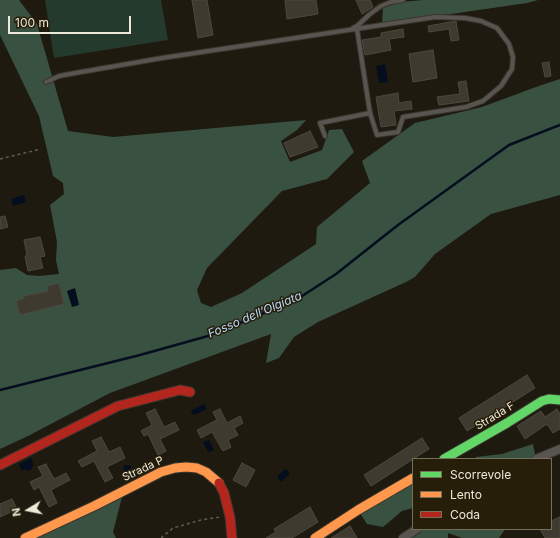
<!DOCTYPE html>
<html>
<head>
<meta charset="utf-8">
<style>
  body { margin:0 }
  #map { position:relative; width:560px; height:538px; overflow:hidden; background:#1f1a0f; font-family:Inter,sans-serif }
  canvas { display:block }
  .legend { position:absolute; left:412px; top:458px; width:140px; height:72px; box-sizing:border-box; background:#261e08; border:1px solid #766f5c; margin:0; padding:5px 7px; list-style:none; font-size:12px; color:#ede8da }
  .legend li { display:flex; align-items:center; gap:8px; height:20px }
  .legend b { width:20px; border:1px solid #766f5c }
  .north { position:absolute; left:8px; top:490px; width:40px; height:40px; -webkit-text-stroke:3px #261e08; paint-order:stroke; rotate:260deg; font-size:11px; font-weight:700; line-height:16px; text-align:center; color:#ede8da }
  .north::after { content:''; display:block; margin:auto; width:14px; height:18px; background:#ede8da; clip-path:polygon(50% 0,100% 100%,50% 72%,0 100%) }
  .scale { position:absolute; left:8px; top:16px; width:123px; height:18px; box-sizing:border-box; border:2px solid #ede8da; border-top:0; padding-left:5px; font-size:12px; line-height:14px; white-space:nowrap; color:#ede8da; -webkit-text-stroke:3px #261e08; paint-order:stroke }
</style>
</head>
<body>
<div id="map">
<canvas width="560" height="538"></canvas>
<ul class="legend">
<li><b style="height:5px;background:#63d668"></b>Scorrevole</li>
<li><b style="height:5px;background:#ff974d"></b>Lento</li>
<li><b style="height:5px;background:#b3261e"></b>Coda</li>
</ul>
<div class="north">N</div>
<div class="scale">100 m</div>
</div>
<script>
const ctx = document.querySelector('canvas').getContext('2d');
ctx.lineJoin = 'round';
function paint(path, color) {
  ctx.fillStyle = color;
  ctx.fill(path, 'evenodd');
}
function shape(rows) {
  const path = new Path2D();
  for (const r of rows) {
    path.moveTo(r[0], r[1]);
    for (let i = 2; i < r.length; i += 2) path.lineTo(r[i], r[i + 1]);
  }
  return path;
}
function trace(path, color, width, dash) {
  ctx.strokeStyle = color;
  ctx.lineWidth = width;
  ctx.lineCap = dash ? 'butt' : 'round';
  ctx.setLineDash(dash || []);
  ctx.stroke(path);
}
function drawText(font, color, halo, rows, align = 'center') {
  ctx.font = font + ' Inter,sans-serif';
  ctx.lineWidth = 3;
  ctx.setLineDash([]);
  ctx.textBaseline = 'middle';
  ctx.strokeStyle = halo;
  ctx.fillStyle = color;
  for (const [text, x, y, turn = 0] of rows) {
    ctx.save();
    ctx.translate(x, y);
    ctx.rotate((+turn || 0) * Math.PI / 180);
    ctx.textAlign = isNaN(turn) ? turn : align;
    if (halo) ctx.strokeText(text, 0, 0);
    ctx.fillText(text, 0, 0);
    ctx.restore();
  }
}
paint(shape([
  [45,0,161,0,168,40,54,58]
]), '#233a2c');
paint(shape([
  [0,0,19,0,37,24,68,131,113,137,306,120,297,130,281,141,290,162,322,150,329,130,342,129,354,152,327,179,282,191,207,268,197,290,201,303,211,307,242,293,316,244,317,227,370,183,362,161,415,123,482,107,536,87,560,79,560,195,491,214,435,254,415,277,406,282,318,322,294,337,279,358,266,363,271,334,110,393,28,436,0,449,0,270,16,268,27,275,39,276,59,274,56,260,57,242,50,205,64,194,63,183,53,176,39,116,0,35],
  [423,0,538,0,527,3,382,24,383,8,401,2],
  [533,444,536,459,476,459,476,457,502,454],
  [413,479,413,508,402,511,383,527,367,524,358,510],
  [122,497,113,532,116,538,26,538],
  [418,529,505,529,499,538,462,538,448,533,448,538,405,538]
]), '#395141');
paint(shape([
  [385,64,388,82,379,83,376,66],
  [24,195,26,202,13,206,11,199],
  [75,288,79,305,72,307,67,291],
  [204,404,207,409,195,415,192,414,191,412,192,410],
  [209,440,214,450,208,452,203,442],
  [31,458,34,466,32,467,32,469,26,471,25,469,22,471,19,464],
  [124,465,131,466,129,479,123,478],
  [286,469,290,474,281,482,277,476]
]), '#040e1e');
trace(shape([
  [0,390,140,355,208,336,296,300,336,274,398,225,509,145,560,125]
]), '#040e1e', 2.5);
const building = shape([
  [192,0,207,0,213,35,198,38,192,0],
  [285,0,316,0,318,14,287,19,285,0],
  [356,0,370,0,373,7,362,14,356,0],
  [456,21,459,40,451,41,449,29,429,32,428,26,456,21],
  [403,29,404,37,389,39,391,50,365,55,362,40,381,37,381,33,403,29],
  [433,50,437,78,413,82,409,54,433,50],
  [549,62,551,76,545,77,542,63,549,62],
  [466,81,469,101,439,105,437,97,460,94,458,82,466,81],
  [398,93,399,103,411,101,412,109,394,111,396,125,381,127,376,97,398,93],
  [310,131,318,147,290,157,284,143,310,131],
  [5,216,8,227,0,229,0,217,5,216],
  [40,237,45,256,40,257,43,268,28,271,25,256,27,255,24,240,40,237],
  [59,283,64,304,20,315,16,301,24,298,24,296,48,291,47,286,59,283],
  [527,375,535,388,467,431,459,418,527,375],
  [155,409,164,427,175,422,179,430,160,439,166,451,158,455,148,434,144,436,141,431,152,425,146,413,155,409],
  [220,409,227,423,240,416,243,423,234,428,238,435,228,440,231,447,223,451,212,432,201,438,197,430,217,420,213,412,220,409],
  [557,409,560,414,560,429,553,433,547,424,525,439,517,426,541,411,545,417,557,409],
  [101,437,109,452,120,447,125,458,107,467,113,478,105,482,94,461,82,467,78,461,97,451,92,441,101,437],
  [422,438,429,449,371,486,364,475,422,438],
  [242,463,255,470,246,487,233,480,242,463],
  [46,464,54,479,66,473,70,480,51,490,57,503,49,507,39,487,34,490,30,482,43,476,38,467,46,464],
  [12,499,17,509,0,517,0,504,12,499],
  [310,507,318,522,292,538,266,538,276,532,274,529,310,507],
  [560,517,560,538,545,538,540,529,551,529,551,521,560,517],
  [350,526,357,538,331,538,350,526]
]);
paint(building, '#3f3a30');
trace(building, '#4d493f', 1);
const lane = shape([
  [353,28,357,26,370,14,381,6,391,2,403,0],
  [46,82,59,76,81,72,162,58,435,17,465,18,481,21,497,28,509,44,513,57,512,69,501,86,483,101,466,107,403,117,398,132,377,135,370,113,357,29],
  [325,136,320,123,370,113]
]);
const street = shape([
  [536,459,560,449],
  [403,538,417,529]
]);
const fast = shape([
  [444,459,507,423,542,401,549,399,560,400]
]);
const slow = shape([
  [25,538,94,506,161,472,175,468,186,467,197,468,206,472,219,483],
  [315,538,358,510,413,478]
]);
const jam = shape([
  [0,465,118,406,180,390,190,392],
  [219,483,224,493,230,517,232,538]
]);
trace(lane, '#3a362d', 6);
trace(street, '#3a362d', 10);
trace(fast, '#3a362d', 11);
trace(slow, '#3a362d', 11);
trace(jam, '#3a362d', 11);
trace(shape([
  [0,159,41,149],
  [161,538,173,528,201,520,220,517]
]), '#5f5b56', 1.5, [3, 3]);
trace(lane, '#585450', 4);
trace(street, '#585450', 8);
trace(fast, '#63d668', 9);
trace(slow, '#ff974d', 9);
trace(jam, '#b3261e', 9);
drawText('11px', '#ede8da', '#261e08', [
  ["Strada F",495,416,-31],
  ["Strada P",143,469,-25]
]);
drawText('italic 12px', '#b7d6fa', '#261e08', [
  ["Fosso dell’Olgiata",255,315,-23]
]);
</script>
</body>
</html>
